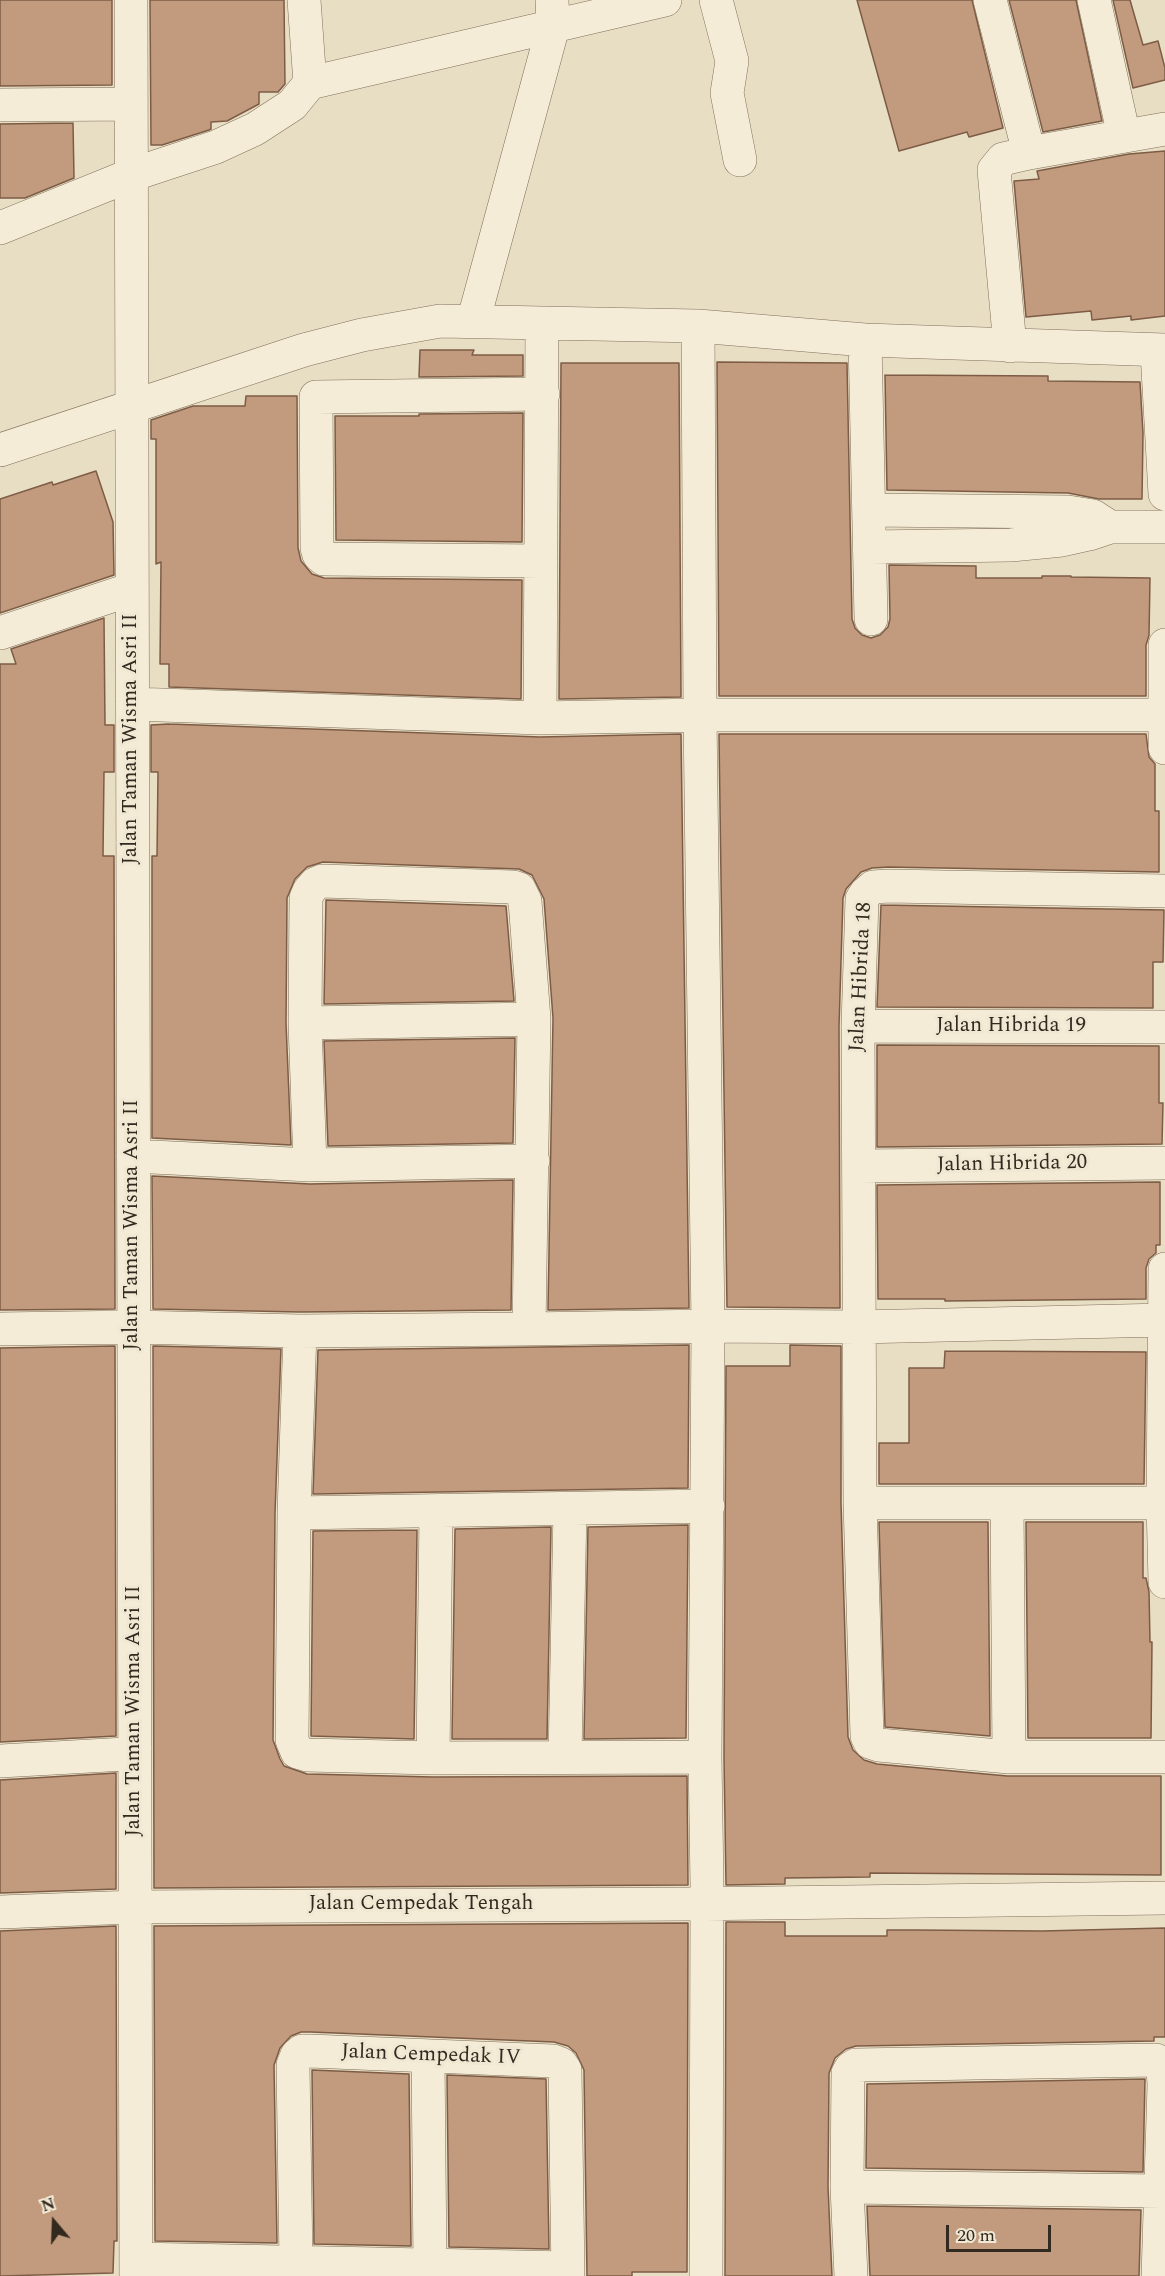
<!DOCTYPE html>
<html>
<head>
<meta charset="utf-8">
<style>
  body { margin:0 }
  #map { position:relative; width:1165px; height:2276px; overflow:hidden; background:#e8dec4; font-family:Spectral,serif }
  canvas { display:block }
  .north { position:absolute; left:24px; top:2192px; width:60px; height:60px; -webkit-text-stroke:4px #f1e8d3; paint-order:stroke; rotate:341deg; font-size:16px; font-weight:700; line-height:24px; text-align:center; color:#32291f }
  .north::after { content:''; display:block; margin:auto; width:21px; height:27px; background:#32291f; clip-path:polygon(50% 0,100% 100%,50% 72%,0 100%) }
  .scale { position:absolute; left:946px; top:2225px; width:105px; height:27px; box-sizing:border-box; border:3px solid #32291f; border-top:0; padding-left:8px; font-size:18px; line-height:21px; white-space:nowrap; color:#32291f; -webkit-text-stroke:4px #f1e8d3; paint-order:stroke }
</style>
</head>
<body>
<div id="map">
<canvas width="1165" height="2276"></canvas>
<div class="north">N</div>
<div class="scale">20 m</div>
</div>
<script>
const ctx = document.querySelector('canvas').getContext('2d');
ctx.lineJoin = 'round';
function paint(path, color) {
  ctx.fillStyle = color;
  ctx.fill(path, 'evenodd');
}
function shape(rows) {
  const path = new Path2D();
  for (const r of rows) {
    path.moveTo(r[0], r[1]);
    for (let i = 2; i < r.length; i += 2) path.lineTo(r[i], r[i + 1]);
  }
  return path;
}
function trace(path, color, width, dash) {
  ctx.strokeStyle = color;
  ctx.lineWidth = width;
  ctx.lineCap = dash ? 'butt' : 'round';
  ctx.setLineDash(dash || []);
  ctx.stroke(path);
}
function drawText(font, color, halo, rows, align = 'center') {
  ctx.font = font + ' Spectral,serif';
  ctx.lineWidth = 6;
  ctx.setLineDash([]);
  ctx.textBaseline = 'middle';
  ctx.strokeStyle = halo;
  ctx.fillStyle = color;
  for (const [text, x, y, turn = 0] of rows) {
    ctx.save();
    ctx.translate(x, y);
    ctx.rotate((+turn || 0) * Math.PI / 180);
    ctx.textAlign = isNaN(turn) ? turn : align;
    if (halo) ctx.strokeText(text, 0, 0);
    ctx.fillText(text, 0, 0);
    ctx.restore();
  }
}
const building = shape([
  [0,0,112,0,112,85,0,86,0,0],
  [150,0,284,0,285,84,278,92,259,92,259,104,227,121,211,122,211,129,209,130,162,145,151,145,150,0],
  [857,0,972,0,1003,128,969,137,967,132,899,151,857,0],
  [1009,0,1076,0,1102,121,1043,132,1009,0],
  [1113,0,1130,0,1143,45,1158,41,1165,68,1165,80,1133,88,1113,0],
  [73,123,74,178,25,198,0,198,0,124,73,123],
  [1165,151,1165,316,1131,320,1131,316,1092,320,1091,311,1026,317,1014,181,1039,179,1037,171,1129,154,1165,151],
  [420,350,474,350,472,355,523,355,523,376,419,377,420,350],
  [717,362,847,363,852,619,855,628,862,635,871,638,880,635,888,627,890,619,889,565,976,566,976,578,1042,578,1042,576,1071,576,1071,577,1150,578,1149,635,1146,645,1146,696,719,696,717,362],
  [561,363,679,363,681,697,559,699,561,363],
  [885,375,1048,376,1048,381,1140,382,1143,433,1142,499,1099,499,1068,493,887,490,885,375],
  [246,396,297,396,298,548,301,561,312,574,324,578,522,580,521,699,169,687,169,664,160,664,161,562,156,564,156,439,151,439,151,420,193,406,245,406,246,396],
  [523,413,522,542,336,540,335,416,419,416,419,414,523,413],
  [96,471,113,522,114,575,0,613,0,499,52,482,53,485,96,471],
  [104,618,105,725,114,725,114,772,104,772,103,856,114,856,115,1309,0,1310,0,664,16,664,11,649,104,618],
  [169,724,540,737,681,734,689,1308,548,1310,553,1018,544,899,532,875,519,869,323,862,307,867,295,879,287,898,286,1023,291,1145,152,1138,152,856,157,856,158,772,151,772,151,725,169,724],
  [719,734,1146,734,1149,757,1155,764,1155,811,1159,811,1159,872,888,867,872,868,861,872,846,889,843,898,839,1026,840,1308,727,1307,719,734],
  [326,900,506,906,514,1001,324,1004,326,900],
  [881,905,1164,910,1163,962,1153,962,1153,1008,877,1007,881,905],
  [515,1038,513,1143,328,1146,324,1041,515,1038],
  [877,1045,1159,1046,1159,1103,1163,1103,1162,1144,877,1147,877,1045],
  [152,1176,310,1184,513,1180,511,1310,300,1312,153,1309,152,1176],
  [1160,1182,1160,1245,1156,1245,1156,1253,1149,1259,1146,1268,1146,1299,945,1301,945,1299,878,1299,877,1185,1160,1182],
  [689,1345,688,1488,313,1494,318,1350,689,1345],
  [790,1345,841,1346,841,1503,848,1737,853,1750,864,1760,877,1764,1007,1776,1161,1776,1161,1875,870,1873,870,1877,785,1878,785,1884,726,1885,724,1757,726,1366,790,1366,790,1345],
  [115,1346,116,1736,0,1742,0,1348,115,1346],
  [153,1346,281,1349,275,1513,273,1740,280,1759,284,1766,307,1774,433,1777,687,1776,688,1885,154,1888,153,1346],
  [945,1351,1146,1352,1144,1484,879,1484,879,1443,909,1443,909,1368,944,1368,945,1351],
  [879,1522,988,1522,990,1736,885,1727,879,1522],
  [1026,1522,1143,1522,1143,1578,1146,1578,1149,1592,1150,1642,1152,1642,1151,1738,1028,1738,1026,1522],
  [688,1525,686,1738,584,1739,588,1527,688,1525],
  [551,1527,547,1739,452,1739,455,1529,551,1527],
  [417,1530,414,1739,311,1736,313,1531,417,1530],
  [116,1773,116,1889,0,1893,0,1780,116,1773],
  [726,1922,785,1922,785,1936,887,1936,887,1930,915,1930,1042,1931,1165,1928,1165,2037,1154,2037,1154,2041,856,2046,846,2049,835,2058,829,2073,828,2187,832,2276,725,2276,726,1922],
  [688,1923,687,2272,632,2272,632,2276,587,2276,584,2070,576,2053,568,2046,554,2042,311,2032,301,2032,291,2036,280,2048,274,2065,277,2243,155,2241,154,1926,688,1923],
  [116,1926,117,2241,114,2241,113,2273,0,2276,0,1931,116,1926],
  [312,2070,409,2074,411,2246,314,2244,312,2070],
  [447,2075,546,2079,549,2249,449,2247,447,2075],
  [1145,2079,1143,2172,866,2168,867,2084,1145,2079],
  [867,2206,1141,2210,1139,2276,870,2276,867,2206]
]);
paint(building, '#c29b7e');
trace(building, '#7d5c45', 1.5);
const minor = shape([
  [131,0,136,2276],
  [304,0,310,83],
  [716,0,732,61,727,93,740,160],
  [990,0,1029,153],
  [1094,0,1124,136],
  [0,105,131,104],
  [0,228,131,175,216,147,255,129,292,105,310,83,665,0],
  [473,322,553,27,552,0],
  [698,326,700,715,708,1326,705,1757,707,1886,706,2276],
  [865,340,871,619],
  [1010,346,994,170,1003,159,1029,153,1165,129],
  [1157,351,1165,494],
  [0,450,304,350,362,335,440,321,698,326,865,340,1165,350],
  [869,510,1068,512,1093,516,1110,527,1165,527],
  [870,547,1011,545,1062,540,1089,534,1110,527],
  [540,561,324,559,319,555,317,548,316,397,543,394],
  [0,633,132,589],
  [1165,645,1165,748],
  [132,704,540,718,700,715,1165,715],
  [540,718,542,324],
  [1165,891,889,886,873,887,866,893,862,899,858,1026,860,1503,867,1736,870,1742,879,1745,1009,1757,1165,1757],
  [305,1023,534,1019],
  [858,1026,1165,1027],
  [133,1156,310,1165,533,1161],
  [310,1165,305,1023,306,898,309,891,315,884,322,881,513,887,519,889,525,901,534,1019,529,1329],
  [860,1166,1165,1163],
  [1165,1269,1163,1503,1165,1582],
  [0,1329,134,1327,300,1331,529,1329,708,1326,858,1327,1165,1320],
  [300,1331,294,1513,292,1740,297,1752,307,1755,433,1758,705,1757],
  [860,1503,1163,1503],
  [1007,1503,1009,1757],
  [294,1513,708,1506],
  [565,1757,570,1509],
  [433,1758,436,1511],
  [0,1761,126,1754,135,1749],
  [0,1912,135,1907,686,1904,1165,1898],
  [428,2056,430,2266],
  [847,2187,1161,2191],
  [136,2259,568,2268],
  [296,2263,293,2065,297,2055,302,2051,310,2051,553,2061,561,2064,565,2070,568,2276],
  [851,2276,847,2187,848,2073,851,2068,856,2065,1156,2060,1163,2068,1164,2085,1158,2276]
]);
trace(minor, '#81705d', 34);
trace(minor, '#f4ecd6', 33);
drawText('21px', '#32291f', '#f1e8d3', [
  ["Jalan Taman Wisma Asri II",132,739,-90],
  ["Jalan Hibrida 18",862,977,-87],
  ["Jalan Hibrida 19",1011,1027],
  ["Jalan Hibrida 20",1012,1165,-1],
  ["Jalan Taman Wisma Asri II",133,1225,-90],
  ["Jalan Taman Wisma Asri II",135,1711,-90],
  ["Jalan Cempedak Tengah",421,1905],
  ["Jalan Cempedak IV",431,2056,2]
]);
</script>
</body>
</html>
